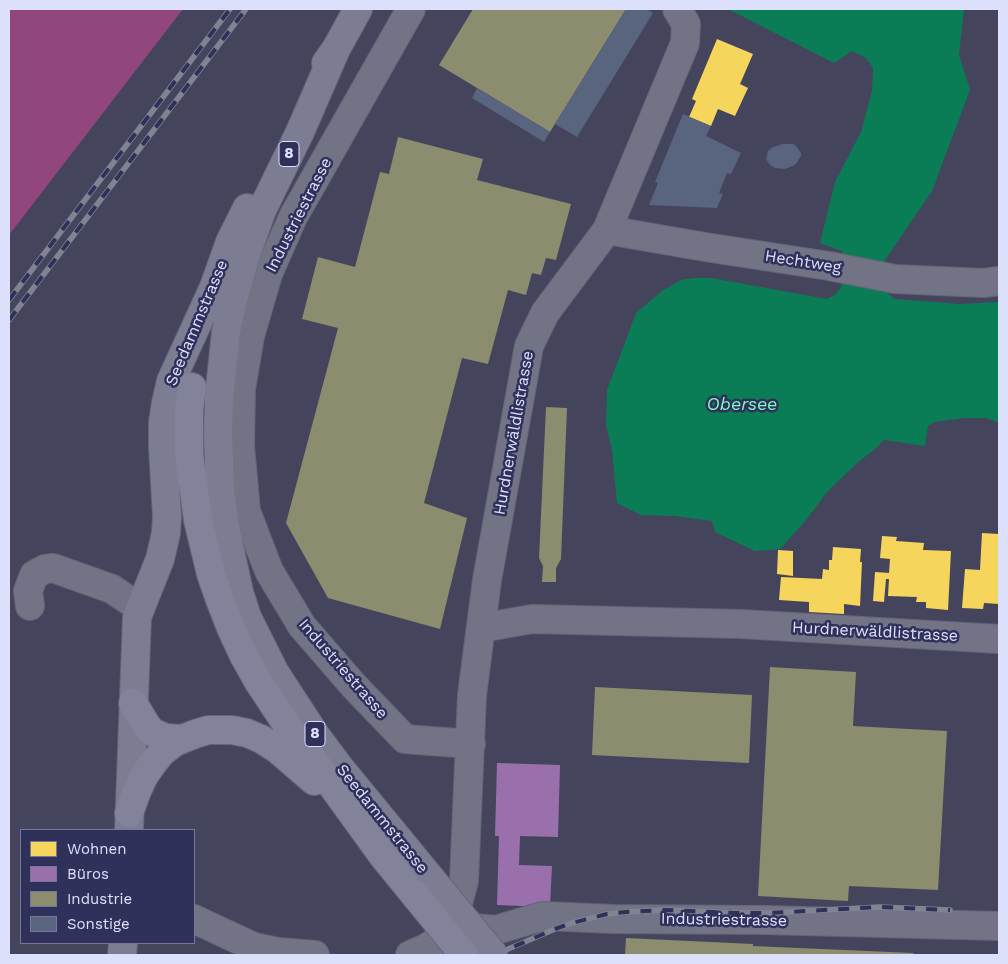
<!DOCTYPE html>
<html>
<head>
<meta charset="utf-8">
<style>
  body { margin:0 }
  #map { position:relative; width:1008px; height:964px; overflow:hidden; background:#44455c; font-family:"Work Sans",sans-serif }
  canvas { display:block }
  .frame { position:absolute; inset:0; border:10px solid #dde0fb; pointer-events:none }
  .legend { position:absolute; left:20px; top:829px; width:175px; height:115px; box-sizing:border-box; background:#30315b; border:1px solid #75779b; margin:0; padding:6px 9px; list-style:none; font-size:15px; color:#dde0fb }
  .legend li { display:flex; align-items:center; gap:10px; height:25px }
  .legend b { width:25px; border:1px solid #75779b }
</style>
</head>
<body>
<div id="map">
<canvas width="1008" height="964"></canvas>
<div class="frame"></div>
<ul class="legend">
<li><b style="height:14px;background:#f6d55c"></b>Wohnen</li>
<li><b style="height:14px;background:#9970ab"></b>Büros</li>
<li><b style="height:14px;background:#8c8c6e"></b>Industrie</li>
<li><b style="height:14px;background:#59647f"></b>Sonstige</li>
</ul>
</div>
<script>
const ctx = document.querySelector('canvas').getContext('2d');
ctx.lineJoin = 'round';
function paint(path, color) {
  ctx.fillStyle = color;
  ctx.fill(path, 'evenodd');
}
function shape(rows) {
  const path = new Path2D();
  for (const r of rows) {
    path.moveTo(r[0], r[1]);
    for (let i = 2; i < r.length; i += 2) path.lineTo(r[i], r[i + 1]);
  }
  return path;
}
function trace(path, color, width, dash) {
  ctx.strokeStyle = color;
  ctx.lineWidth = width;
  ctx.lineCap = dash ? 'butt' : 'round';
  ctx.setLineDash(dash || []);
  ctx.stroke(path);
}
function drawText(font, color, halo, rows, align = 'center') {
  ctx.font = font + ' "Work Sans",sans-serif';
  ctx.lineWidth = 5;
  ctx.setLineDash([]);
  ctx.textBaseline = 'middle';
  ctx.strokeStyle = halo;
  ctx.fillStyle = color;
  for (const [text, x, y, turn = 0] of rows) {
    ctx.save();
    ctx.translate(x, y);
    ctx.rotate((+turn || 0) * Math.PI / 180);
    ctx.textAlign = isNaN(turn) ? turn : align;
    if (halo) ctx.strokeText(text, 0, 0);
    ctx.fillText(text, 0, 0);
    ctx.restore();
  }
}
paint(shape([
  [9,9,183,9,9,235]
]), '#92467e');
paint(shape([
  [728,9,964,9,959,55,970,90,932,191,885,260,885,290,894,299,959,304,999,302,999,423,986,418,964,418,935,422,928,426,925,446,884,440,876,448,857,463,827,492,806,520,780,549,755,551,715,532,712,521,675,516,641,515,617,503,612,450,606,425,607,390,636,313,662,291,681,280,695,278,711,278,827,299,836,294,841,287,845,262,842,251,820,243,835,182,861,132,872,91,873,68,866,58,852,51,834,63]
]), '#0a7d57');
paint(shape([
  [717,39,753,54,740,84,748,88,735,116,718,109,711,126,689,117,696,101,692,99],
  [982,533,999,534,999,604,984,603,983,609,962,608,965,569,980,570],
  [882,536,897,537,896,541,924,543,923,550,951,551,948,610,926,608,926,602,916,602,917,597,888,596,889,579,886,579,884,602,873,601,875,572,889,573,890,559,880,558],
  [833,547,861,549,860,562,862,562,860,606,844,604,844,614,809,612,809,602,779,600,781,577,822,579,823,569,829,570,829,560,832,560],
  [778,550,793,551,793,576,777,574]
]), '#f6d55c');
paint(shape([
  [497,763,560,765,558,837,520,836,519,865,552,866,550,907,497,905,499,836,495,836]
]), '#9970ab');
paint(shape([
  [473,9,626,9,550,132,439,65],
  [398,137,483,159,477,180,571,204,556,260,546,258,541,275,532,273,526,295,508,290,488,364,462,358,424,503,467,518,440,629,328,598,286,523,338,328,302,319,318,257,355,267,380,172,389,174],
  [546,407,567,408,561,559,556,568,556,582,542,582,543,566,539,558],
  [770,667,856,672,853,726,947,731,938,890,849,886,848,901,758,896],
  [595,687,752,695,749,763,592,755],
  [626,938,753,944,753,946,913,953,914,955,625,955]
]), '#8c8c6e');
paint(shape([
  [626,9,646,9,653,13,577,137,555,124],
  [477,88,550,132,544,142,472,98],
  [683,114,711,126,706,136,741,153,731,174,727,173,719,193,723,194,717,208,649,205,658,183,655,182],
  [783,144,793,144,796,146,801,153,801,156,795,165,785,169,775,168,770,165,766,159,768,151,773,147]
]), '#59647f');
const minor = shape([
  [411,9,293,217,268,274,250,336,241,389,240,446,246,511,269,571,302,626,354,686,405,739,471,744],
  [607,230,705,247,829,266,895,279,983,283,999,281],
  [30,606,28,591,34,575,45,569,53,568,112,589,140,608],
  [481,628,532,619,741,624,999,639],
  [194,919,254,947,278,952,315,955],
  [453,926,496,930,543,916,614,919,764,920,999,926],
  [410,955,424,949,433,944,452,926,464,881,472,695,487,580,529,346,545,313,607,230,685,43,686,24,677,9]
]);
const major = shape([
  [336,49,300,132,262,210,244,260,232,303,226,332,219,398,218,434,220,492,225,527,239,592,247,617,275,673,316,736,340,768,432,880],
  [326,63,336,49,358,9],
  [129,830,137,617,160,559,166,533,167,517,163,447,163,422,166,403,171,381,214,287,230,242,247,208],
  [122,955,123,943]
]);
const highway = shape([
  [192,387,189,409,189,454,198,520,211,574,220,600,231,628,244,656,258,681,295,737,320,769,383,856,414,894],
  [133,703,147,726,152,732,166,738,182,739],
  [129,813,137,791,144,776,153,763,162,752,175,742,195,734,208,730,232,730,247,733,261,739,277,749,292,762,314,781]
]);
trace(minor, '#636479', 30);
trace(major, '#636479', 30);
trace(highway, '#636479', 30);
trace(minor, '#727385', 28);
trace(major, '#7c7d92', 28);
trace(highway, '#82839b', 28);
const rail = shape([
  [9,300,230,9],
  [9,320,246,9],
  [494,955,555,929,572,923,607,914,626,912,665,910,734,913,769,913,880,907,950,910]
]);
trace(rail, '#828392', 5.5);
trace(rail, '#30315b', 4, [11]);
const majorBridge = shape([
  [432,880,494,955]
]);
const highwayBridge = shape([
  [414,894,464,955]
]);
trace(majorBridge, '#636479', 30, []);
trace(highwayBridge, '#636479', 30, []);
trace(majorBridge, '#7c7d92', 28);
trace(highwayBridge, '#82839b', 28);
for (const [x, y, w] of [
  [289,154,20],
  [315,734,20]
]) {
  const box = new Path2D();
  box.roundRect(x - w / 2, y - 12.5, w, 25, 4);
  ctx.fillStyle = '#30315b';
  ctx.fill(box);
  trace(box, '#dde0fb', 1);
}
drawText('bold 15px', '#dde0fb', null, [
  ["8",289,154],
  ["8",315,734]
]);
drawText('16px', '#dde0fb', '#30315b', [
  ["Industriestrasse",299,215,-63],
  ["Hechtweg",803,262,9],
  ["Seedammstrasse",197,323,-67],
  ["Hurdnerwäldlistrasse",514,433,-80],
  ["Hurdnerwäldlistrasse",875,632,3],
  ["Industriestrasse",343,669,49],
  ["Seedammstrasse",382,819,51],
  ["Industriestrasse",724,920,1]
]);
drawText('italic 18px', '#7dfbbf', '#30315b', [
  ["Obersee",742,405]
]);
</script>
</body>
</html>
